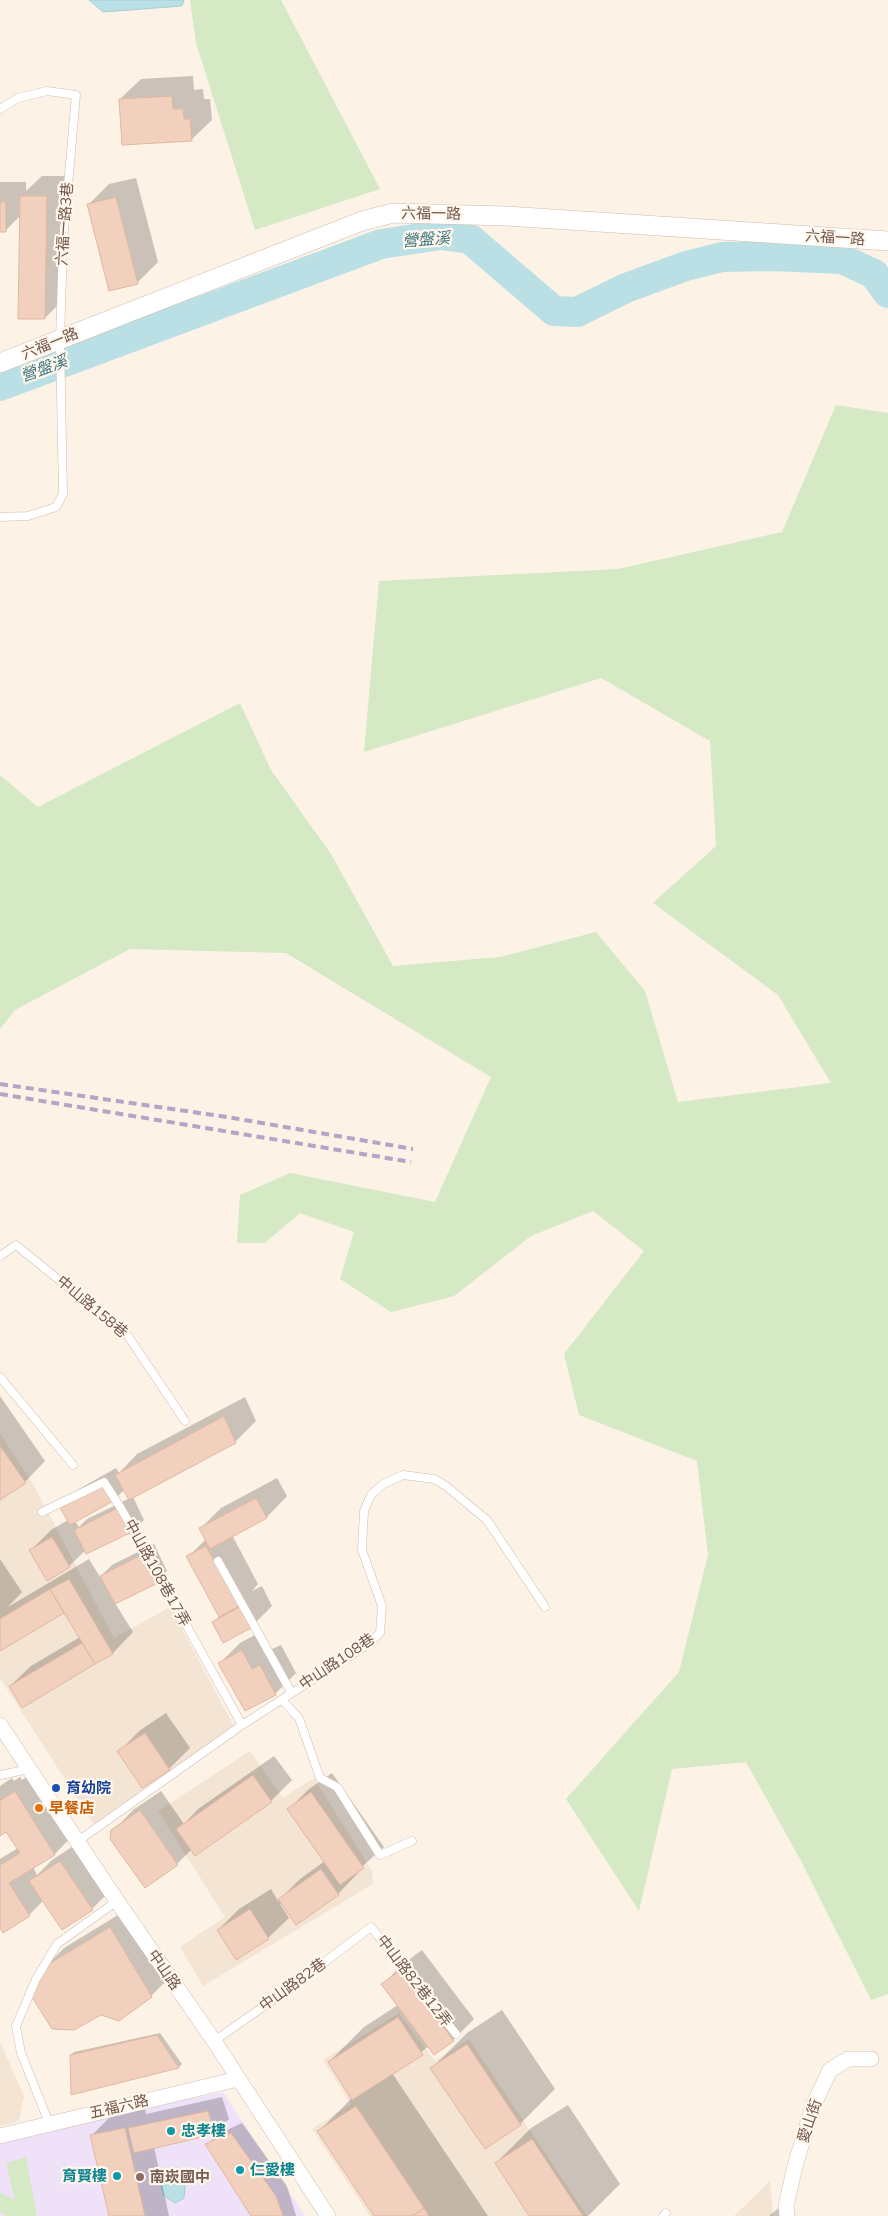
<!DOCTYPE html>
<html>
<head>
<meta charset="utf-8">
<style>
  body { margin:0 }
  canvas { display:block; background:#fcf2e6 }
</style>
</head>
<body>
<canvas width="888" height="2216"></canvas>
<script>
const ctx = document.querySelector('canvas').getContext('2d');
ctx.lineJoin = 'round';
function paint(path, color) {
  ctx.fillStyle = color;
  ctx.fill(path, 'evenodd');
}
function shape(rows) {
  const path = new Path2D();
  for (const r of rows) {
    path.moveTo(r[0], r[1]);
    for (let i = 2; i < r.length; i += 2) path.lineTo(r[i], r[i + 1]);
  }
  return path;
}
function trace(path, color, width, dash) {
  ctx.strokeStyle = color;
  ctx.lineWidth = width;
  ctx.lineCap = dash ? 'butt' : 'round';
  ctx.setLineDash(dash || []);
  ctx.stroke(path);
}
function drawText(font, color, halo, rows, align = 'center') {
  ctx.font = font + ' Mulish,"Noto Sans TC",sans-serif';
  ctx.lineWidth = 4.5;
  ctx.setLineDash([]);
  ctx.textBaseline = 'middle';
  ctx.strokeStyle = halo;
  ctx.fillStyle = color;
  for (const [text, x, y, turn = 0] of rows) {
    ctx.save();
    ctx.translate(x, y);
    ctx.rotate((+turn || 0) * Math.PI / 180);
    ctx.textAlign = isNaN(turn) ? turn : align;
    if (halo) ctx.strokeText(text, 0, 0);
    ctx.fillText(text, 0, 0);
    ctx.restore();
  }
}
paint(shape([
  [0,1433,33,1484,114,1638,170,1607,235,1728,95,1826,0,1678],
  [250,1751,283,1798,314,1778,372,1871,373,1884,203,1986,180,1947,225,1917,158,1811],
  [399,2013,435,2061,469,2039,587,2216,370,2216,312,2129,351,2104,323,2060],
  [0,2042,24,2096,19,2121,0,2126],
  [770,2181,773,2216,734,2216]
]), '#f3e4d4');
paint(shape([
  [223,2092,305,2216,0,2216,0,2138]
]), '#efe2f8');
paint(shape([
  [190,0,281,0,380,189,255,230,196,43],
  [836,405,888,413,888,1994,871,2000,800,1859,746,1762,672,1769,639,1911,566,1799,679,1672,708,1555,697,1461,579,1415,564,1354,644,1251,593,1211,531,1236,454,1296,391,1312,340,1279,354,1232,300,1213,265,1243,237,1243,240,1195,290,1173,435,1202,491,1077,286,953,130,949,15,1010,0,1029,0,775,38,807,240,703,271,770,331,854,393,966,500,957,596,932,645,991,678,1102,831,1083,778,995,653,903,716,846,710,741,601,678,364,752,379,581,618,569,782,532],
  [26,2157,37,2216,6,2216,0,2212,0,2193,15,2200,6,2163]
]), '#d4e9c4');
const water = shape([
  [89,0,184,0,182,6,103,12,89,0],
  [177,2168,183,2173,185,2184,184,2198,175,2203,164,2196,161,2185,163,2174,169,2169,177,2168]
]);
paint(water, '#bae0e5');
trace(water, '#a1d0d7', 1);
paint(shape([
  [193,76,194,90,203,89,204,99,210,99,212,120,191,140,120,99,141,79],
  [42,176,67,176,65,298,45,318,21,215,6,230,0,230,0,182,26,182,26,191],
  [136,178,158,262,137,283,88,205,109,184],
  [0,1396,45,1461,25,1482,0,1499],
  [245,1397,256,1421,235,1442,133,1497,144,1520,133,1530,86,1550,69,1566,48,1579,30,1551,51,1530,68,1520,60,1504,70,1494,116,1468,119,1473,137,1454],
  [125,1489,130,1498,87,1519,79,1527,75,1521,116,1498],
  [277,1478,287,1496,267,1517,232,1535,258,1584,252,1591,262,1586,272,1606,252,1626,213,1622,220,1616,188,1557,206,1539,200,1529,221,1508],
  [154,1544,167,1571,157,1581,115,1603,133,1632,113,1653,22,1706,10,1686,31,1666,80,1637,65,1611,0,1650,0,1559,22,1592,8,1607,89,1559,100,1577,112,1565],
  [262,1631,272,1649,281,1645,296,1673,275,1694,245,1710,220,1663,240,1643],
  [166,1713,190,1748,169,1769,142,1787,119,1752,139,1731],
  [274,1756,292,1780,271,1801,192,1849,177,1864,113,1831,133,1810,161,1791,184,1824,198,1809],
  [36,1771,75,1833,55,1854,33,1867,37,1875,52,1860,81,1841,112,1889,92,1909,44,1900,29,1915,0,1924,0,1859,18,1848,7,1830,0,1834,0,1786,12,1778,14,1781,20,1777,22,1780],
  [332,1773,384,1847,357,1871,358,1873,338,1894,280,1904,289,1918,268,1938,218,1930,239,1909,271,1889,278,1901,300,1879,325,1861,289,1809,309,1789],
  [131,1907,172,1975,151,1996,119,2019,101,2013,43,1969,64,1948],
  [422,1950,474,2019,453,2040,435,2054,429,2046,392,2073,488,2216,375,2216,319,2131,352,2098,329,2062,364,2027,398,2005,383,1984,403,1964],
  [502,2010,555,2089,520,2124,432,2068,467,2033],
  [160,2033,182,2064,179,2067,72,2094,71,2055,74,2052],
  [222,2097,229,2119,214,2133,154,2147,169,2216,110,2216,91,2136,112,2115,145,2109,146,2114],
  [568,2105,620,2184,588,2216,531,2216,496,2163,531,2128],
  [242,2123,287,2186,296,2216,253,2216,207,2145,218,2134],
  [785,2203,796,2216,769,2216]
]), '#0003');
trace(shape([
  [0,386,381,244,441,235,470,239,554,311,577,312,626,288,686,266,722,257,772,256,842,259,874,274,888,293]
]), '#bae0e5', 30);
const building = shape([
  [172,96,173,109,183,109,184,119,190,119,192,141,122,145,119,99,172,96],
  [20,196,47,196,45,319,18,319,20,196],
  [116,197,138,284,109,291,87,204,116,197],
  [0,202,6,202,6,232,0,232,0,202],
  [224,1416,236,1443,129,1500,115,1475,224,1416],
  [0,1446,26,1483,0,1500,0,1446],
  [105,1478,117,1499,70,1525,58,1504,105,1478],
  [256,1498,267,1518,210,1549,199,1528,256,1498],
  [122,1506,134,1531,86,1554,74,1530,122,1506],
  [52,1537,70,1567,47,1581,29,1550,52,1537],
  [206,1546,239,1606,219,1617,186,1556,206,1546],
  [143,1554,158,1583,115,1604,100,1576,143,1554],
  [69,1579,113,1654,95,1664,50,1589,69,1579],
  [50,1589,64,1613,0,1651,0,1619,50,1589],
  [241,1606,253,1627,223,1643,212,1622,241,1606],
  [82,1643,95,1664,22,1708,9,1686,82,1643],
  [242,1650,252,1669,260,1665,276,1695,245,1711,218,1663,242,1650],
  [145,1733,170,1770,142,1788,117,1751,145,1733],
  [253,1775,272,1802,195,1856,176,1829,253,1775],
  [15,1791,55,1855,9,1883,30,1916,3,1933,0,1928,0,1865,20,1853,6,1832,0,1836,0,1798,1,1800,15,1791],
  [311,1792,364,1868,340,1885,287,1809,311,1792],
  [140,1810,178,1865,145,1888,110,1839,111,1830,140,1810],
  [60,1861,93,1910,62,1930,29,1881,60,1861],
  [321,1869,339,1895,296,1925,278,1899,321,1869],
  [250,1909,269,1939,236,1960,217,1930,250,1909],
  [110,1927,152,1997,119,2021,101,2015,74,2030,52,2029,32,1997,42,1968,110,1927],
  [401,1970,454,2041,434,2055,381,1984,401,1970],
  [398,2017,423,2055,352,2100,328,2062,398,2017],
  [157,2035,179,2068,71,2095,70,2055,157,2035],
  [467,2044,521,2125,485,2149,430,2068,467,2044],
  [356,2106,424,2208,412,2216,374,2216,317,2131,356,2106],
  [208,2111,215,2134,134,2153,128,2128,208,2111],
  [125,2128,145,2216,109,2216,90,2135,125,2128],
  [231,2133,276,2196,283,2216,251,2216,205,2144,231,2133],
  [532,2139,583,2216,529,2216,495,2163,532,2139],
  [424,2208,429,2216,412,2216,424,2208]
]);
paint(building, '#f1d0be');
trace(building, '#e3b69e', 1);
const service = shape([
  [0,109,18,98,47,91,76,95,63,242,60,341,63,494,56,507,28,516,0,517],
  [0,1256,16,1245,128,1336,185,1421],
  [0,1377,73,1465],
  [42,1512,104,1482,122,1510,242,1725],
  [218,1561,291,1692],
  [282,1700,299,1718,320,1778,337,1787,380,1855,412,1841],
  [0,1775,29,1769],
  [78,1841,242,1725,367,1645,380,1633,382,1606,362,1550,364,1511,371,1495,383,1484,403,1475,434,1479,446,1486,487,1520,545,1607],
  [214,2041,293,1986,371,1927,456,2034],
  [49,2123,21,2053,16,2026,36,1979,57,1944,117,1901],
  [663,2216,666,2213]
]);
const minor = shape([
  [0,1725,117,1901,214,2041,328,2216],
  [0,2136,238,2079],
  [787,2216,786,2206,795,2166,813,2106,830,2070,848,2059,871,2059]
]);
const tertiary = shape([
  [0,363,362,221,393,213,507,216,888,241]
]);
trace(service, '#cfbcaf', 9);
trace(minor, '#cfbcaf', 16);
trace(tertiary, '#cfbcaf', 20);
trace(service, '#fff', 8);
trace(minor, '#fff', 15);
trace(tertiary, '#fff', 19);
trace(shape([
  [0,1084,227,1117,413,1149],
  [0,1094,411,1162]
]), '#b5a4c5', 4, [8, 5]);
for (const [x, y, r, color] of [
  [56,1788,5,"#1a4fb4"],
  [39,1808,5,"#e8710a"],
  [171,2131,5,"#0f9aa8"],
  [240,2170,5,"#0f9aa8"],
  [117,2176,5,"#0f9aa8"],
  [140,2177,5,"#8d6e63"]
]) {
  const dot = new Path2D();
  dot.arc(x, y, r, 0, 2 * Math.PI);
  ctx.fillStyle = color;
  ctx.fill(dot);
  trace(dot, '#fff7ec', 2);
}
drawText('15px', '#74584b', '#fff7ec', [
  ["六福一路",431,214,1],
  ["六福一路3巷",65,224,-86],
  ["六福一路",835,238,4],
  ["六福一路",50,344,-22],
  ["中山路158巷",92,1307,40],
  ["中山路108巷17弄",157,1573,61],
  ["中山路108巷",337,1662,-34],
  ["中山路",164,1970,55],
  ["中山路82巷12弄",414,1981,52],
  ["中山路82巷",293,1985,-36],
  ["五福六路",119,2107,-13],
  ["愛山街",810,2121,-71]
]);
drawText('bold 15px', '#164399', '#fff7ec', [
  ["育幼院",66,1788]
], 'left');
drawText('bold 15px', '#c56008', '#fff7ec', [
  ["早餐店",49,1808]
], 'left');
drawText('bold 15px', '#0d838f', '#fff7ec', [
  ["忠孝樓",181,2131],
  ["仁愛樓",250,2170],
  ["育賢樓",107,2176,"right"]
], 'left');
drawText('bold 15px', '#785e54', '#fff7ec', [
  ["南崁國中",150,2177]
], 'left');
drawText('italic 16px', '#427880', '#fff7ec', [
  ["營盤溪",426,240,-4],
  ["營盤溪",44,369,-20]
]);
</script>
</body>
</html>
